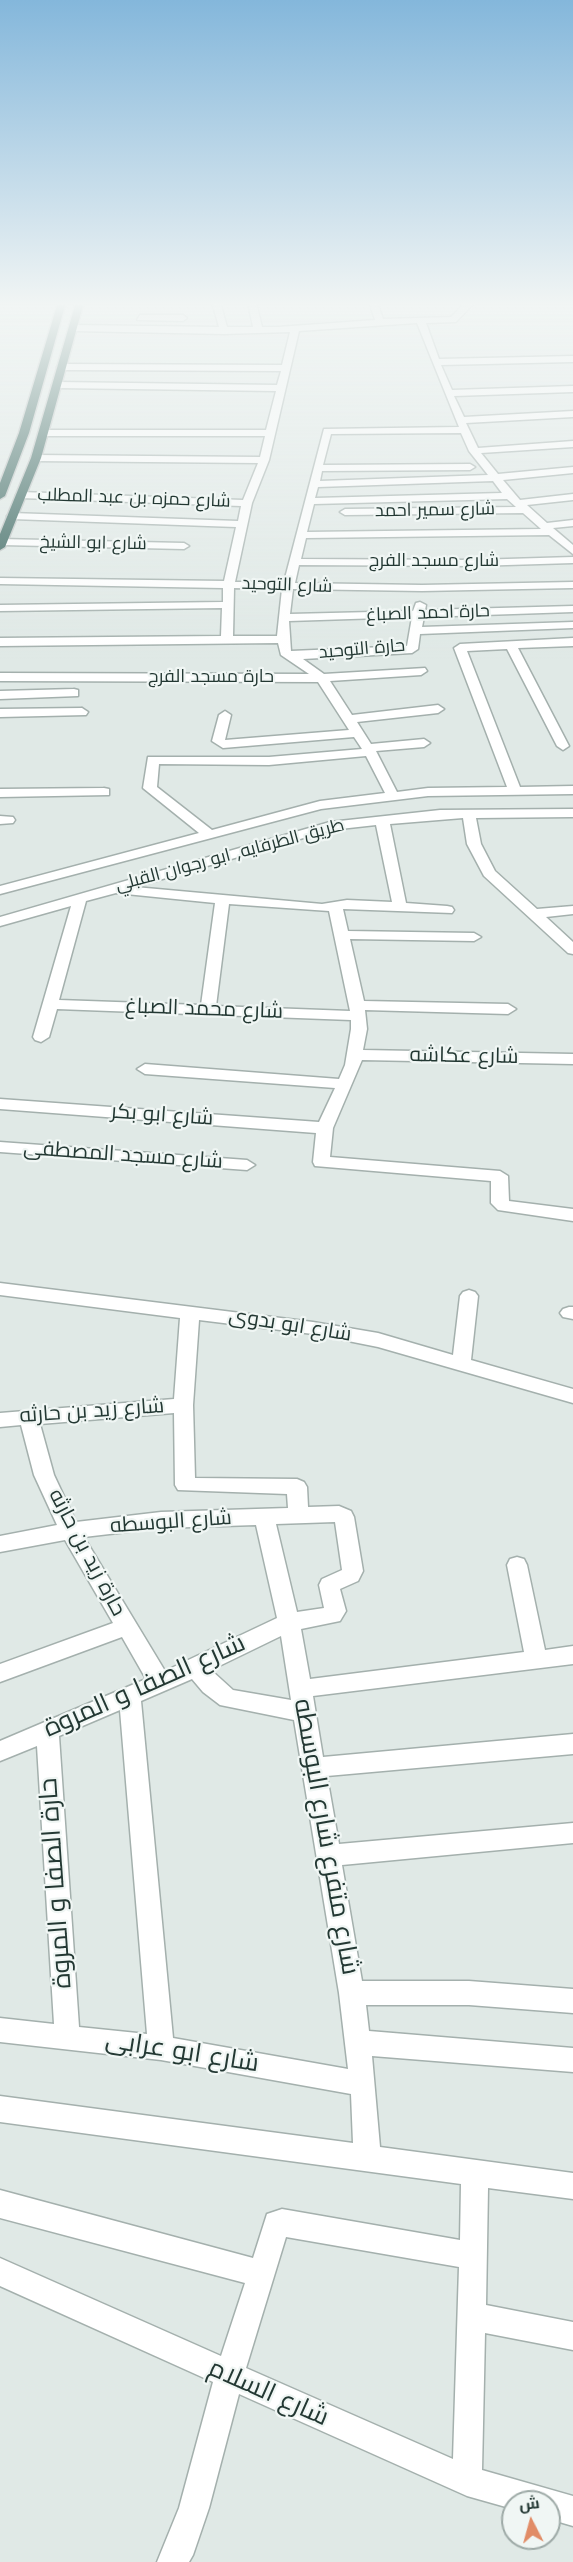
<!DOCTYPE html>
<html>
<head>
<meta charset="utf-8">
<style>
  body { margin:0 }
  #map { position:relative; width:573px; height:2562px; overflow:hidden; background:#e0e9e6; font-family:Jost,Cairo,sans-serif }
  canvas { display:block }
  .north { position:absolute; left:501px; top:2490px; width:60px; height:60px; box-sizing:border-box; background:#f0f6f4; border:2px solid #9eaaa7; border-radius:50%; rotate:354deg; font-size:16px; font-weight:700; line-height:24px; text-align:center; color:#233833 }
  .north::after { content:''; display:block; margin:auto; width:21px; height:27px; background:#e18c67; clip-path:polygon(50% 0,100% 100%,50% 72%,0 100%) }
</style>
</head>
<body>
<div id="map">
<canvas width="573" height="2562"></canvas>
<div class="north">ش</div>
</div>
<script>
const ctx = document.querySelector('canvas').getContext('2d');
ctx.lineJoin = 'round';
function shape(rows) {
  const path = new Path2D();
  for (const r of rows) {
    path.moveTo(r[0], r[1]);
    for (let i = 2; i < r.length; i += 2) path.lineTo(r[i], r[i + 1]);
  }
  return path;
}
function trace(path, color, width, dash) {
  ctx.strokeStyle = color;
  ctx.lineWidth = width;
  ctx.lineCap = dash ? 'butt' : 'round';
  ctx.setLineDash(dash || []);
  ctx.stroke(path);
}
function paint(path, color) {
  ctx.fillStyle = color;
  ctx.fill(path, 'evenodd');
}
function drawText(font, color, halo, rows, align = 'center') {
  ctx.font = font + ' Jost,Cairo,sans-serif';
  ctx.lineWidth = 4.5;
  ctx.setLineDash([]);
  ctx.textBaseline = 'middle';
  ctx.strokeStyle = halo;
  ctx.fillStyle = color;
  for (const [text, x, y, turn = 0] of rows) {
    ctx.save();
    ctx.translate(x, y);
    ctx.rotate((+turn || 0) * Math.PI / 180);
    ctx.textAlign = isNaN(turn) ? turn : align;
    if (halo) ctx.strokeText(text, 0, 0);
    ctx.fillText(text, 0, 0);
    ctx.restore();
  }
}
const street = shape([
  [212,302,220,302,227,327,253,327,248,302,256,302,262,327,278,327,375,320,369,302,377,302,383,319,451,317,466,302,475,302,456,322,426,323,439,359,573,356,573,362,441,365,452,390,573,386,573,392,454,396,464,417,573,411,573,417,466,423,478,448,573,441,573,447,481,453,498,474,573,467,573,473,503,480,520,500,573,494,573,500,527,505,547,523,573,520,573,526,553,528,573,545,573,554,549,535,306,538,301,559,474,560,573,557,573,563,474,566,299,565,295,583,422,585,573,582,573,588,422,591,293,589,290,614,413,611,416,603,420,602,426,605,425,610,573,606,573,612,424,617,422,627,573,622,573,628,420,634,418,649,412,653,303,659,324,674,425,668,427,671,421,675,330,681,352,715,438,705,444,709,438,713,357,722,371,744,424,739,430,743,424,747,376,751,397,792,428,788,507,787,454,648,460,644,573,638,573,646,518,648,569,746,563,750,557,746,507,649,467,651,520,787,573,786,573,794,428,796,321,809,0,894,0,886,199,833,143,788,148,757,269,757,362,749,354,737,223,748,212,741,219,715,225,711,231,715,225,740,349,730,318,682,0,681,0,673,309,674,281,655,278,643,0,646,0,638,221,636,222,608,0,611,0,605,223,602,223,588,0,584,0,578,224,581,236,527,12,519,7,516,12,513,238,521,241,506,21,498,16,495,21,492,243,500,258,463,36,461,31,458,36,455,260,457,265,436,44,436,39,433,44,430,266,430,276,391,57,388,52,385,57,382,277,385,281,371,62,370,57,367,62,364,282,365,290,332,224,334,73,331,69,328,73,325,219,327,212,302],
  [417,323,459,427,324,429,284,582,235,582,252,503,269,460,299,331,417,323],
  [461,433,469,451,488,475,320,481,322,471,470,470,475,467,470,464,323,465,331,434,461,433],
  [493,481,502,493,315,498,318,487,493,481],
  [507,499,516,507,345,509,340,512,345,515,523,513,541,529,307,532,314,504,507,499],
  [234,588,282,589,277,636,233,636,234,588],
  [412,617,407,646,291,651,289,621,412,617],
  [366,756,385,793,320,801,212,830,157,787,159,764,269,765,366,756],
  [140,315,183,315,187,318,183,321,137,320,140,315],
  [0,539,184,543,189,546,184,549,2,545,0,539],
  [74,689,78,690,78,696,0,699,0,691,74,689],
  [82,708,88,712,86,715,0,717,0,709,82,708],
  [104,788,109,789,109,795,0,797,0,789,104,788],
  [573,809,573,817,476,818,481,844,495,871,537,909,573,906,573,914,546,917,573,942,573,954,568,953,484,876,467,844,463,818,390,824,406,903,447,906,452,907,454,910,452,913,343,909,348,931,474,933,481,937,474,941,350,939,364,1001,508,1004,516,1009,508,1014,365,1010,367,1029,363,1050,573,1054,573,1064,362,1060,333,1128,330,1157,500,1171,508,1176,509,1201,573,1209,573,1221,498,1210,491,1203,491,1181,315,1166,313,1162,316,1133,0,1109,0,1099,319,1122,335,1088,145,1074,137,1069,145,1064,339,1079,345,1065,351,1029,351,1020,57,1009,49,1037,41,1042,35,1040,33,1037,71,906,0,926,0,917,330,822,440,810,573,809],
  [376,825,392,902,347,900,322,904,135,887,331,830,376,825],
  [116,893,215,903,201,1005,59,1000,86,901,116,893],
  [229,904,329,911,350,1011,216,1006,229,904],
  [0,816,13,817,15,820,13,823,0,824,0,816],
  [0,1142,247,1160,255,1165,247,1170,0,1152,0,1142],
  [0,1283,313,1322,378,1333,453,1355,460,1296,463,1292,469,1290,475,1292,478,1296,471,1360,573,1389,573,1403,378,1347,313,1334,199,1320,193,1405,195,1478,297,1479,304,1482,307,1487,308,1507,339,1506,351,1511,354,1517,363,1571,358,1581,340,1589,346,1611,340,1621,301,1629,310,1679,524,1652,507,1565,510,1559,517,1557,524,1559,527,1565,545,1650,573,1646,573,1664,313,1696,323,1757,573,1734,573,1754,327,1776,339,1844,573,1823,573,1843,342,1865,362,1981,469,1981,573,1989,573,2013,469,2005,366,2005,369,2031,573,2048,573,2072,372,2056,380,2147,573,2173,573,2199,488,2188,486,2305,573,2322,573,2350,485,2333,482,2470,573,2496,573,2526,549,2519,549,2502,513,2502,513,2509,467,2496,239,2394,209,2508,193,2555,189,2562,157,2562,179,2508,213,2382,0,2286,0,2258,221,2356,245,2283,0,2218,0,2190,253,2258,267,2214,282,2209,460,2240,461,2184,0,2122,0,2096,353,2143,351,2094,161,2060,0,2042,0,2018,54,2024,37,1746,0,1761,0,1741,146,1679,122,1637,0,1682,0,1664,113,1623,65,1540,0,1552,0,1536,57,1525,34,1475,21,1425,0,1427,0,1413,174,1399,180,1318,0,1295,0,1283],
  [174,1413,175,1485,178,1490,287,1494,288,1508,161,1512,76,1522,54,1475,40,1424,174,1413],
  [335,1522,342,1570,322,1579,319,1585,324,1608,297,1612,276,1524,335,1522],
  [256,1525,277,1618,165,1671,84,1537,161,1528,256,1525],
  [281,1636,291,1700,233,1690,211,1670,281,1636],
  [192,1679,203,1692,220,1705,294,1720,339,1993,348,2069,173,2038,141,1701,192,1679],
  [120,1710,147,2034,79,2027,59,1736,120,1710],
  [286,2237,459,2267,453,2459,246,2368,286,2237],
  [569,1307,573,1307,573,1319,563,1317,560,1313,563,1309,569,1307]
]);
const highway = shape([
  [58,302,66,302,29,433,5,496,0,499,0,483,19,433,58,302],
  [76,302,84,302,41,458,5,547,0,550,0,534,31,458,76,302]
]);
trace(street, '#a4b0ad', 3);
trace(highway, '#bdc3c2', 3);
paint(street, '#fff');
paint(highway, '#326059');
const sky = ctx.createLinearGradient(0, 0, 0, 661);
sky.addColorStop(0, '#84b7db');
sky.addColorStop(0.46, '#f1f5f4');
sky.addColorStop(1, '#f1f5f400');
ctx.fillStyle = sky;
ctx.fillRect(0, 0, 573, 661);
drawText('18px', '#233833', '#f0f6f4', [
  ["شارع حمزه بن عبد المطلب",134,499,2],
  ["شارع سمير احمد",435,511,-1],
  ["شارع ابو الشيخ",93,544,1],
  ["شارع مسجد الفرج",434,562],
  ["شارع التوحيد",287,586,2],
  ["حارة احمد الصباغ",428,614,-2],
  ["حارة التوحيد",362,650,-5],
  ["حارة مسجد الفرج",211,678],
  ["طريق الطرفايه, ابو رجوان القبلي",230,856,-15]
]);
drawText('21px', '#233833', '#f0f6f4', [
  ["شارع محمد الصباغ",204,1010,2],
  ["شارع عكاشه",464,1057,1],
  ["شارع ابو بكر",162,1116,4],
  ["شارع مسجد المصطفى",123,1156,4],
  ["شارع ابو بدوى",290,1326,9],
  ["شارع زيد بن حارثه",92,1412,-4],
  ["شارع البوسطه",171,1523,-4],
  ["حارة زيد بن حارثه",86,1553,62]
]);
drawText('26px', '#233833', '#f0f6f4', [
  ["شارع الصفا و المروة",145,1687,-24],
  ["شارع متفرع شارع البوسطه",325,1837,80],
  ["حارة الصفا و المروة",57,1883,-94],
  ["شارع ابو عرابى",182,2053,9],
  ["شارع السلام",268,2394,24]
]);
</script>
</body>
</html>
